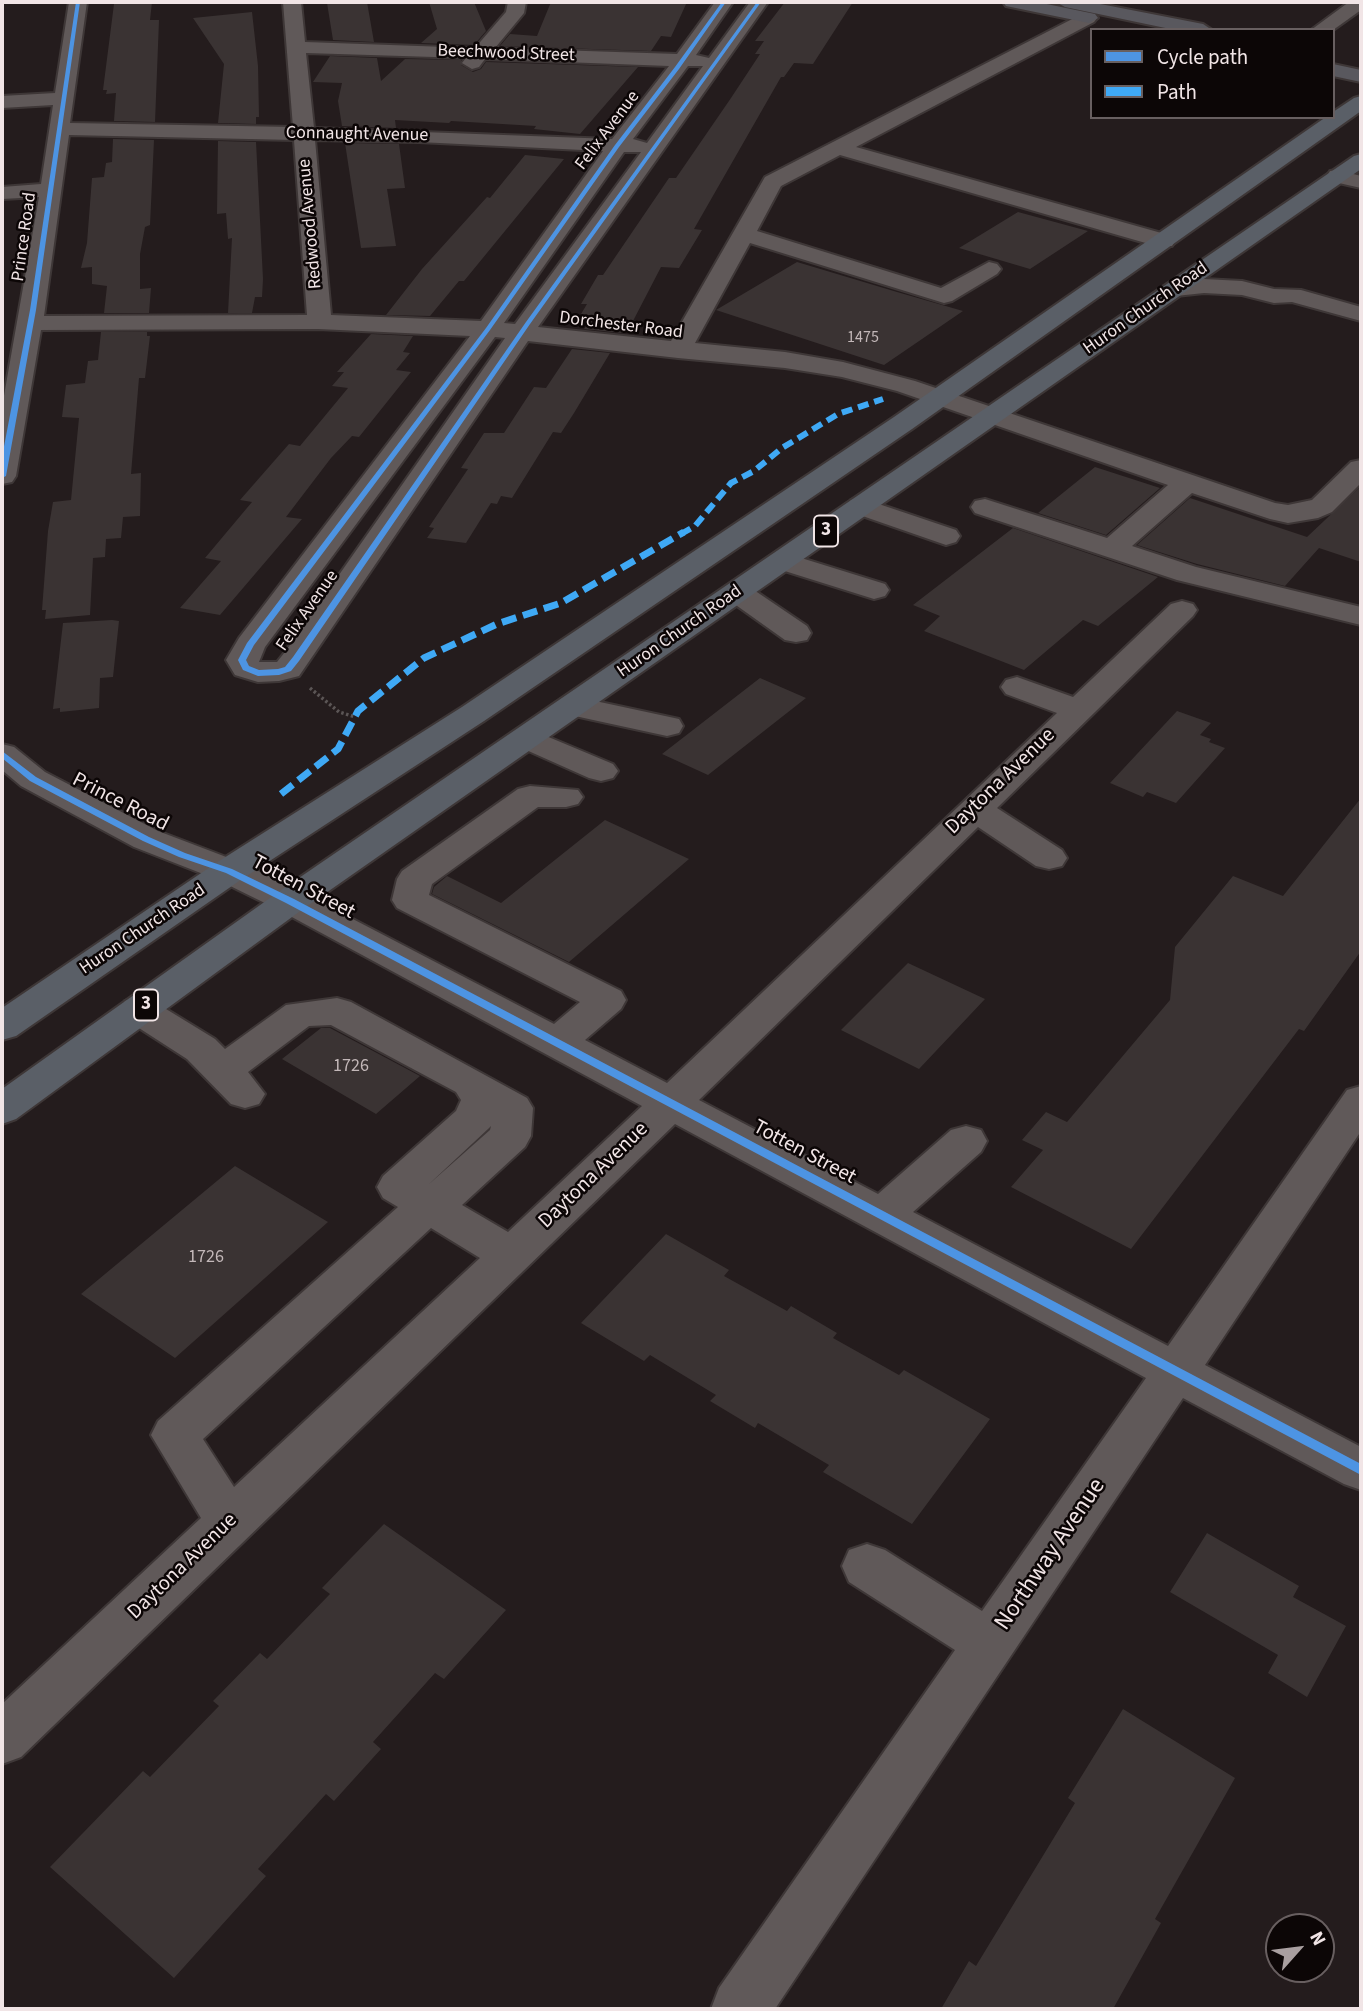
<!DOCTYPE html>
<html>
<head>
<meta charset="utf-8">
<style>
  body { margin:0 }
  #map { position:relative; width:1363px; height:2011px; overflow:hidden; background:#241c1d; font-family:"Source Sans 3",sans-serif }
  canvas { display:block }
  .frame { position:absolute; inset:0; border:4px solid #f1e5e6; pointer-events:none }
  .legend { position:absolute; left:1090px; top:28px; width:245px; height:91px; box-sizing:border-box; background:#0c0606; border:2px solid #685f60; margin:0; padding:9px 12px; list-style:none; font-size:21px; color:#f1e5e6 }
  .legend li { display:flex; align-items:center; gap:14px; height:35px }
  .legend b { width:35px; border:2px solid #685f60 }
  .north { position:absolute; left:1265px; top:1913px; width:70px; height:70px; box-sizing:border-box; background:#0c0606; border:2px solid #685f60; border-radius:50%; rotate:62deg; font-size:19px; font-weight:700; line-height:28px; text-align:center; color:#f1e5e6 }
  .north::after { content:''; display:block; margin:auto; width:24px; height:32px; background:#a99fa0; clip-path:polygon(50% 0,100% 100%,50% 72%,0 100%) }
</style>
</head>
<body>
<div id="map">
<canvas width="1363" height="2011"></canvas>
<div class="frame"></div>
<ul class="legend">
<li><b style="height:9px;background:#4d94e3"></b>Cycle path</li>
<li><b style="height:9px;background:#3fa9f5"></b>Path</li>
</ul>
<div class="north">N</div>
</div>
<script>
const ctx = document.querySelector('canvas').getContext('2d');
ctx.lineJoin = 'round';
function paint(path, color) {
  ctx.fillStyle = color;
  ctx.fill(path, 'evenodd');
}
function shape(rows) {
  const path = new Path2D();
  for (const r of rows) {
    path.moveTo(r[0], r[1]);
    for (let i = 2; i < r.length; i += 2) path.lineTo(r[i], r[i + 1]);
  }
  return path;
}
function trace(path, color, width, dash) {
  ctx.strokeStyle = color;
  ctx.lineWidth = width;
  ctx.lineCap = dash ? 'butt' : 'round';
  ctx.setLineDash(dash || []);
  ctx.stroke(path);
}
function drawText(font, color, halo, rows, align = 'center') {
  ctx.font = font + ' "Source Sans 3",sans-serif';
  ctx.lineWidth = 5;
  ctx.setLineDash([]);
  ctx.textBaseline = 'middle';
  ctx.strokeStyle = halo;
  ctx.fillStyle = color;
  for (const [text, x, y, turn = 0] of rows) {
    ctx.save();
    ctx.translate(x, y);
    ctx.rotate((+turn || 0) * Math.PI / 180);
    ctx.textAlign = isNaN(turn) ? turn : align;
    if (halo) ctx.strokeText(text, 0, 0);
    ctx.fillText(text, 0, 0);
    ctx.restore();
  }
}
paint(shape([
  [152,2,150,20,159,20,155,122,114,121,116,93,106,94,107,90,103,90,114,4],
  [367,2,374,42,333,40,327,3],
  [429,2,474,2,486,31,474,45,421,43,437,29],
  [551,2,687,2,671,37,661,36,651,51,500,46,510,34,537,36],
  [785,2,853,2,813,64,794,63,784,77,781,77,694,229,702,230,679,268,661,267,633,321,623,333,584,329,588,324,581,324,584,319,578,319,587,304,581,304,598,275,603,275,669,178,676,178,731,98,760,54,755,54,764,41,755,41],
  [252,12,258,66,259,117,256,117,256,124,218,123,224,64,193,18],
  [330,56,377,58,381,81,405,59,461,60,461,65,473,72,481,69,486,62,638,67,580,134,534,129,536,126,451,121,449,123,395,120,396,128,342,126,338,101,342,83,313,82],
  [113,139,154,140,150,225,145,227,140,254,140,289,151,288,149,313,104,313,107,286,92,284,92,267,81,268,87,243,92,178,104,177,106,163,112,162],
  [218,141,256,142,263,279,262,297,255,297,252,313,228,313,232,238,228,239,226,213,217,214],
  [345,143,399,144,405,188,387,189,396,246,361,248],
  [525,155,564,159,464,281,459,281,430,316,386,315,422,269,487,197,490,198],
  [1018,212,1088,231,1030,269,959,248],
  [797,262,897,292,963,311,884,365,716,310],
  [101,332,147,332,147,336,150,336,145,378,139,378,131,474,141,473,140,516,123,517,121,538,106,539,105,557,93,558,90,615,45,619,46,610,42,610,48,531,53,502,71,500,79,418,62,417,66,385,85,383,88,361,98,360],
  [371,334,413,336,403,352,410,353,396,370,411,372,359,437,352,436,331,458,286,517,302,519,220,615,180,608,221,561,205,558,252,502,240,500,289,444,300,446,348,388,332,386,344,372,337,372],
  [572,349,610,353,574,413,561,433,553,432,512,498,501,496,497,504,491,503,466,543,427,538,434,528,429,527,468,469,461,468,484,433,504,433,534,387,546,388],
  [1095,467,1160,488,1106,535,1038,513],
  [1361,486,1361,562,1319,548,1285,586,1197,564,1137,545,1190,498,1307,537],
  [1013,528,1158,577,1098,626,1083,620,1024,670,924,631,940,616,913,605],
  [112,620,119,621,113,677,100,678,99,708,60,712,60,708,53,709,63,623],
  [760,678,806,698,708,775,662,754],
  [1177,711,1211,723,1200,735,1211,739,1209,742,1225,748,1176,803,1147,792,1143,797,1110,783],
  [1361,798,1361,951,1304,1031,1299,1029,1131,1249,1011,1187,1043,1150,1022,1140,1046,1112,1067,1122,1170,1000,1175,947,1233,876,1283,896],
  [605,820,689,859,569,962,432,894,434,887,447,876,501,903],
  [908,963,985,999,919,1069,841,1030],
  [321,1028,330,1028,420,1076,376,1114,282,1059],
  [235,1166,328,1222,175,1358,81,1294],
  [666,1234,729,1270,724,1276,787,1311,791,1306,837,1333,833,1338,899,1375,904,1370,990,1419,912,1524,823,1472,829,1465,758,1423,755,1428,710,1401,716,1395,650,1355,644,1361,581,1323],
  [384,1524,506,1610,444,1679,435,1673,373,1742,381,1749,334,1801,326,1794,258,1869,266,1876,174,1978,50,1867,143,1771,150,1777,219,1706,213,1701,260,1653,267,1659,330,1594,322,1588],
  [1207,1533,1299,1586,1293,1597,1346,1626,1307,1697,1268,1673,1278,1655,1170,1592],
  [1123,1709,1235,1778,1155,1919,1161,1923,1113,2009,941,2009,969,1961,976,1966,1075,1803,1068,1798]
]), '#3a3333');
const minor = shape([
  [69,2,87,2,70,123,293,127,283,2,301,2,305,42,475,48,506,12,508,2,526,2,524,13,495,48,677,54,715,2,733,2,696,55,709,58,750,2,768,2,538,327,671,341,765,177,1082,14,1094,14,1097,18,1094,22,856,147,1172,236,1175,241,1172,246,1156,246,840,155,781,186,757,231,941,288,989,262,997,264,1001,269,997,274,952,301,944,303,750,243,695,343,785,352,843,362,915,381,1275,503,1288,505,1312,500,1351,462,1361,460,1361,483,1332,512,1318,518,1288,523,1270,519,1192,493,1132,546,1196,567,1361,607,1361,625,1177,580,975,513,971,507,975,501,985,499,1107,538,1168,485,897,391,842,377,785,368,678,358,528,341,299,676,279,681,258,682,235,675,226,660,239,638,470,336,318,329,41,330,16,476,12,482,2,484,2,407,39,197,2,199,2,187,41,184,53,105,2,108,2,96,55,93,69,2],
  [306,53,466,58,462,63,472,69,479,67,485,59,669,66,612,139,314,128,306,53],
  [688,66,703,66,647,143,633,139,688,66],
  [69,135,294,140,307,315,44,316,69,135],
  [315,140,419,142,603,151,481,321,331,315,315,140],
  [624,152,641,152,515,324,504,323,624,152],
  [495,337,505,338,285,652,277,662,259,662,265,647,495,337],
  [1349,2,1361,2,1361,10,1333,30,1311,30,1349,2],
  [1338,170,1361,176,1361,188,1330,181,1327,176,1330,171,1338,170],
  [1204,279,1242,281,1274,289,1301,290,1361,307,1361,321,1292,302,1274,303,1242,295,1204,293,1176,296,1168,294,1164,289,1168,284,1204,279],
  [861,498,956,530,960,536,956,542,946,545,851,512,847,506,851,500,861,498],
  [782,552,885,584,889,590,885,596,874,599,772,567,767,561,772,555,782,552],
  [737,583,748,586,807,626,811,633,807,640,796,642,785,640,726,598,722,592,726,586,737,583],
  [1182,601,1193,604,1197,610,1193,616,997,808,1062,850,1067,858,1062,866,1049,869,1036,866,978,827,699,1100,878,1194,951,1130,966,1126,981,1130,987,1141,981,1152,913,1212,1168,1346,1347,1090,1361,1086,1361,1131,1205,1365,1361,1447,1361,1490,1344,1484,1183,1398,775,2009,711,2009,719,1988,955,1650,849,1582,842,1566,849,1550,867,1544,885,1550,982,1611,1146,1378,675,1124,21,1757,2,1764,2,1704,201,1518,151,1435,158,1421,398,1207,383,1198,377,1187,383,1176,456,1111,461,1100,456,1092,331,1025,309,1026,248,1072,265,1094,259,1104,245,1108,231,1104,187,1059,125,1019,120,1010,125,1001,139,997,153,1001,215,1039,225,1049,286,1005,337,998,351,1002,527,1098,533,1108,531,1136,525,1147,462,1205,508,1232,642,1106,277,909,216,879,134,847,21,786,2,770,2,744,14,747,45,772,158,831,242,863,303,893,554,1024,580,1002,397,908,392,900,397,879,402,871,518,789,530,786,578,790,583,797,578,804,566,807,538,807,432,884,429,895,621,991,626,1000,621,1009,585,1040,667,1083,1057,713,1006,694,1001,687,1006,680,1017,677,1073,697,1171,604,1182,601],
  [491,1126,490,1130,428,1185,488,1129,491,1126],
  [431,1228,480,1258,234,1487,203,1439,431,1228],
  [572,696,679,719,683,726,679,733,667,736,561,713,556,706,561,699,572,696],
  [527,728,613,764,618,771,613,778,601,781,589,778,515,745,511,738,515,731,527,728]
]);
const major = shape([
  [1003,2,1037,2,1095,14,1098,18,1089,23,1006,6,1003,2],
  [1056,2,1090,2,1203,24,1212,30,1175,30,1065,7,1056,2],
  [1333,64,1361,70,1361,82,1333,76,1333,64]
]);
const highway = shape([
  [1361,96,1361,111,912,429,484,721,242,879,16,1036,2,1040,2,1008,216,863,462,707,894,417,1326,117,1333,117,1333,112,1354,98,1361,96],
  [1361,154,1361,169,303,909,16,1119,2,1124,2,1089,277,893,1354,156,1361,154]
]);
trace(minor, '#3e3737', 4);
trace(major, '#3e3737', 4);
trace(highway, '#3e3737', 4);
trace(shape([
  [310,688,339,712,355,717]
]), '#5b5555', 3.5, [2.5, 2.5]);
paint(minor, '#605959');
paint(major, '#59585e');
paint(highway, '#5a5f67');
trace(shape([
  [681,534,695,526,731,483,754,471,782,448,838,414,883,399]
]), '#3fa9f5', 6, [11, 6]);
trace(shape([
  [281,794,338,749,358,711,424,658,497,624,561,603,684,532]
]), '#3fa9f5', 7, [15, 7]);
paint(shape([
  [76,2,80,2,36,310,6,476,2,478,2,457,30,310,76,2],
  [722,2,726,2,679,69,619,147,490,330,254,645,246,660,249,666,259,670,278,669,285,667,293,657,526,322,757,2,761,2,530,324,299,661,291,671,279,675,258,676,243,670,238,660,247,643,486,328,615,145,675,67,722,2],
  [2,751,36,777,149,837,185,853,232,869,294,899,1361,1464,1361,1475,286,903,226,873,179,857,143,841,30,781,2,758,2,751]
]), '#4d94e3');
drawText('16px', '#c3b8b9', null, [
  ["1475",863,338]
]);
drawText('18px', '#f1e5e6', '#0c0606', [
  ["Beechwood Street",506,54,2],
  ["Felix Avenue",608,131,-53],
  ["Connaught Avenue",357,135,1],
  ["Redwood Avenue",311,224,-95],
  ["Prince Road",25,237,-82],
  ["Huron Church Road",1146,309,-35],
  ["Dorchester Road",621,326,7],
  ["Felix Avenue",308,611,-55],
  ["Huron Church Road",680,632,-35],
  ["Huron Church Road",143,930,-34]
]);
drawText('18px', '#c3b8b9', null, [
  ["1726",351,1067],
  ["1726",206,1258]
]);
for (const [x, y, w] of [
  [826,531,24],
  [146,1005,24]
]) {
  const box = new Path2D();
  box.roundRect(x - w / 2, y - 15.5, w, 31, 5);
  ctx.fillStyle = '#0c0606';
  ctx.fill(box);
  trace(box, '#f1e5e6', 2);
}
drawText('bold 19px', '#f1e5e6', null, [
  ["3",826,531],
  ["3",146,1005]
]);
drawText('21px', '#f1e5e6', '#0c0606', [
  ["Daytona Avenue",1001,782,-44],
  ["Prince Road",120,803,27],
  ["Totten Street",303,888,28],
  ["Totten Street",804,1153,28],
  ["Daytona Avenue",594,1176,-44],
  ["Daytona Avenue",183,1567,-44]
]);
drawText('24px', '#f1e5e6', '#0c0606', [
  ["Northway Avenue",1051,1555,-56]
]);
</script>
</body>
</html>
